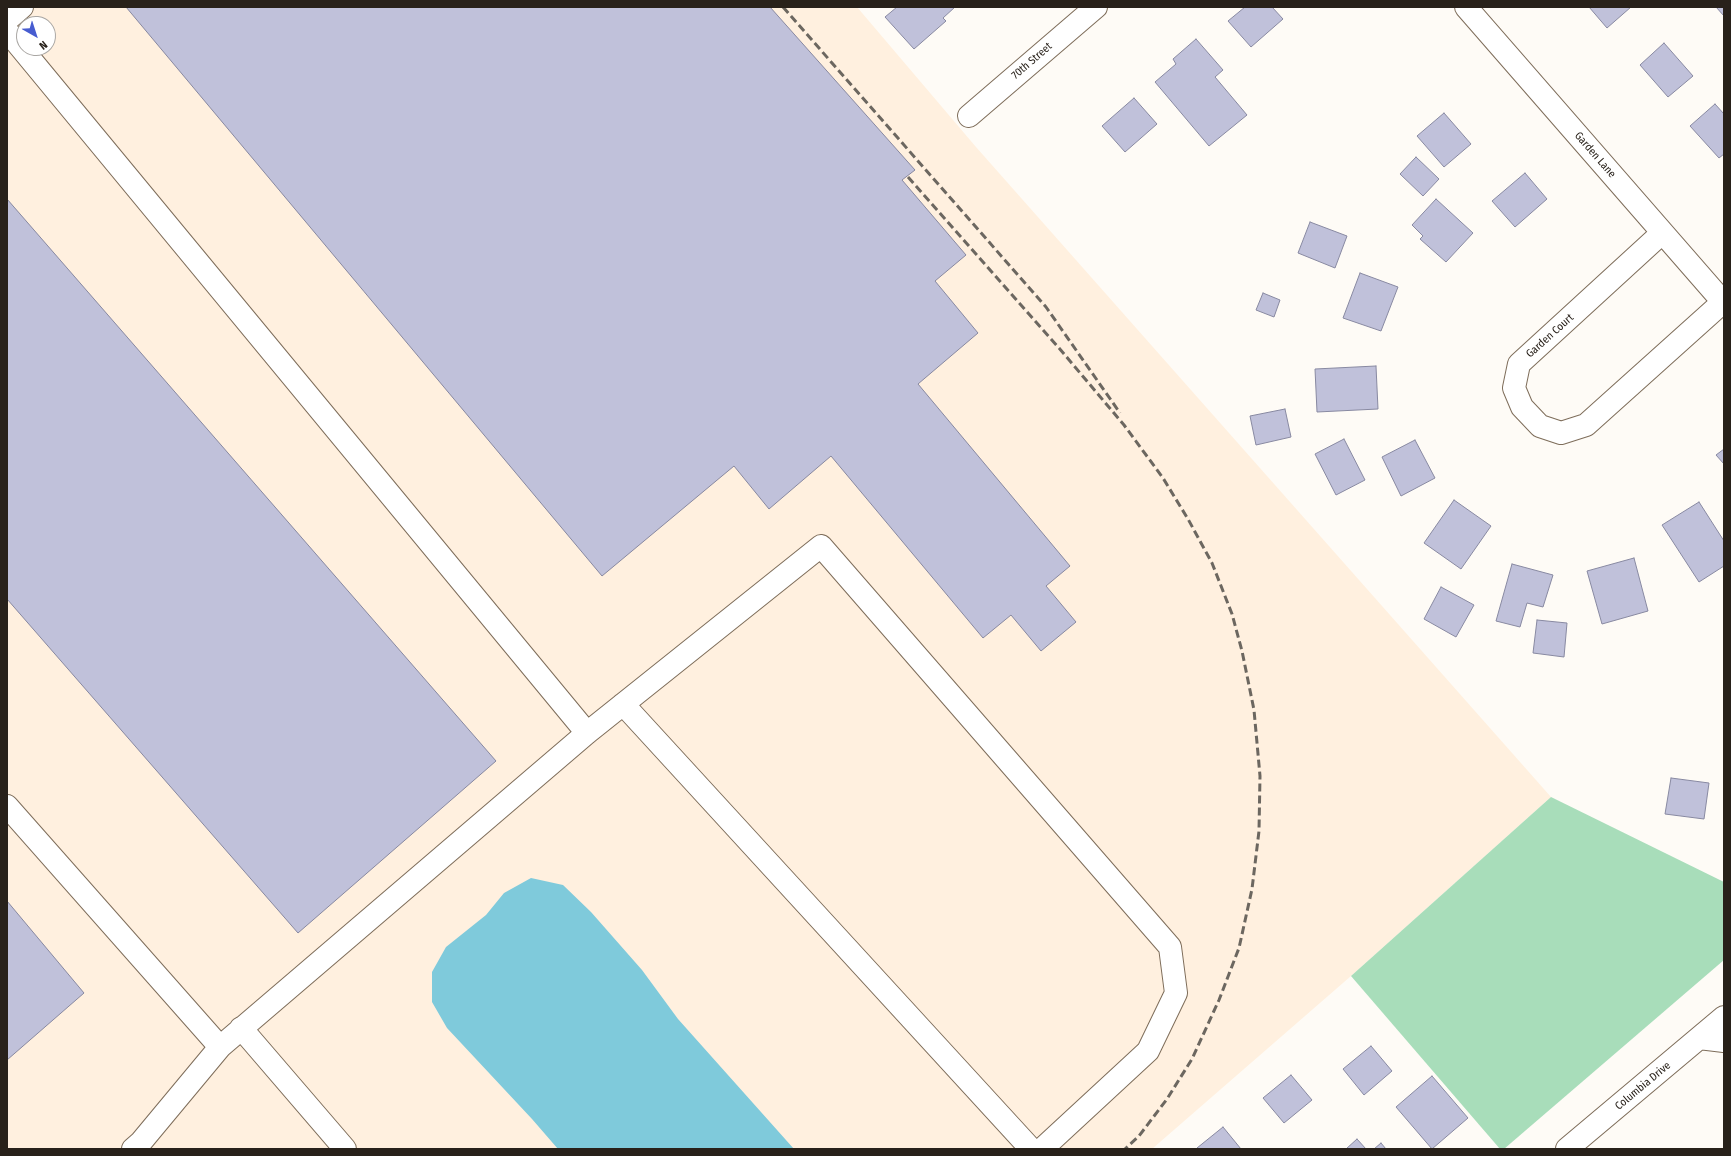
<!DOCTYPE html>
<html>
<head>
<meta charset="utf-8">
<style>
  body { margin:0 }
  #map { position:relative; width:1731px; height:1156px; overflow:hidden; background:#fefbf6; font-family:"Fira Sans Condensed",sans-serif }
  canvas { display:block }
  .frame { position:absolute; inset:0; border:8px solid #28211a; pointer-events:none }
  .north { position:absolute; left:16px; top:16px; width:40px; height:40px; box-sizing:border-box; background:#fff; border:1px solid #a9a6a3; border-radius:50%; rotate:141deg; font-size:11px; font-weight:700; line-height:16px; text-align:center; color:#28211a }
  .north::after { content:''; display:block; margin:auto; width:14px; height:18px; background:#475cd0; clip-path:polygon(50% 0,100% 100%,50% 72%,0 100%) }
</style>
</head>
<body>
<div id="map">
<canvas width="1731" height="1156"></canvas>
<div class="frame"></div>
<div class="north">N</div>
</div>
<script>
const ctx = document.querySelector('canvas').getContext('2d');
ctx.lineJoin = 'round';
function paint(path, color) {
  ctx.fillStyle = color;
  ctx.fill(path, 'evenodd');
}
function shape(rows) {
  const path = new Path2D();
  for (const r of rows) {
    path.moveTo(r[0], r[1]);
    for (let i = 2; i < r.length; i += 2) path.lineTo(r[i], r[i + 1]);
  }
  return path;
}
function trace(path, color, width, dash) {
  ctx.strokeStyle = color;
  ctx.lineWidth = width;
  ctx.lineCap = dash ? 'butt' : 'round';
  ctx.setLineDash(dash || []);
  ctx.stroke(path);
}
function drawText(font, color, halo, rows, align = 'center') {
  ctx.font = font + ' "Fira Sans Condensed",sans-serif';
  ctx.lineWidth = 4;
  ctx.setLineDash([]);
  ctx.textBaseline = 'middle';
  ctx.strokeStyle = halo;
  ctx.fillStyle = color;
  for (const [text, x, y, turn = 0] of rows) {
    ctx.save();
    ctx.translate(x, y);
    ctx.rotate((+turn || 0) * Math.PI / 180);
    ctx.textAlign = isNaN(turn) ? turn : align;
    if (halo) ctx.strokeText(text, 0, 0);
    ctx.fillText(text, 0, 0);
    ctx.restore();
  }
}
paint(shape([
  [7,7,857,7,976,147,1551,797,1351,976,1152,1149,7,1149],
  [24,24,48,24,48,48,24,48]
]), '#fff0df');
paint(shape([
  [1551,797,1724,882,1724,960,1504,1149,1500,1149,1351,976]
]), '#a8ddba');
paint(shape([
  [531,878,563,885,591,912,642,970,678,1019,794,1149,558,1149,532,1119,447,1028,432,1002,432,972,446,947,486,915,504,893]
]), '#7fcadb');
const building = shape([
  [126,7,770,7,915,170,902,180,966,255,935,281,978,333,918,384,1070,566,1046,586,1076,622,1041,651,1011,615,983,638,831,456,769,509,734,466,602,576,126,7],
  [897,7,955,7,943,18,946,21,914,49,885,17,897,7],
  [1245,7,1272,7,1283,19,1251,47,1228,21,1245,7],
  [1589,7,1631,7,1607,28,1589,7],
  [1716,7,1724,7,1724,16,1716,7],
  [1196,39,1223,70,1215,77,1247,115,1209,146,1155,82,1176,64,1173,59,1196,39],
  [1664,43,1693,76,1668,97,1640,65,1664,43],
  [1134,98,1157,124,1125,152,1102,126,1134,98],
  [1715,104,1724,114,1724,154,1719,158,1690,126,1715,104],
  [1444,113,1471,144,1444,167,1417,136,1444,113],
  [1416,157,1439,179,1423,196,1400,174,1416,157],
  [1525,173,1547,199,1515,227,1492,201,1525,173],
  [7,199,496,761,298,933,7,599,7,199],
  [1436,199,1473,233,1446,262,1420,239,1423,236,1412,225,1436,199],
  [1310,222,1347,236,1335,268,1298,253,1310,222],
  [1360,273,1398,287,1381,331,1343,318,1360,273],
  [1263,293,1280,300,1274,317,1256,310,1263,293],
  [1376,366,1378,409,1317,412,1315,369,1376,366],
  [1285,409,1291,437,1256,445,1250,416,1285,409],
  [1344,439,1365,480,1336,495,1315,454,1344,439],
  [1415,440,1435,478,1401,496,1382,457,1415,440],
  [1724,449,1724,464,1716,455,1724,449],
  [1454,500,1491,526,1461,569,1424,543,1454,500],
  [1699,502,1724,541,1724,566,1699,582,1662,525,1699,502],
  [1634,558,1648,611,1602,624,1587,571,1634,558],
  [1512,564,1553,575,1543,607,1527,603,1520,627,1496,621,1512,564],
  [1441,587,1474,605,1456,637,1424,619,1441,587],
  [1537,620,1567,623,1564,657,1533,653,1537,620],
  [1671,778,1709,783,1704,819,1665,814,1671,778],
  [7,901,84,993,7,1060,7,901],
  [1371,1046,1392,1071,1364,1095,1343,1069,1371,1046],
  [1291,1075,1312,1100,1284,1123,1263,1098,1291,1075],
  [1432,1076,1468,1118,1432,1149,1396,1107,1432,1076],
  [1223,1127,1241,1149,1198,1149,1197,1148,1223,1127],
  [1357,1139,1366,1149,1346,1149,1357,1139],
  [1381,1143,1386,1149,1374,1149,1381,1143]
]);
paint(building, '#c0c1da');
trace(building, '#8889a1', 1);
const minor = shape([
  [1466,7,1724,303],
  [7,20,22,7],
  [7,31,587,733],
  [969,116,1096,7],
  [1662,233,1519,364,1514,388,1522,407,1540,426,1561,433,1586,425,1723,302],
  [623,704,1031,1149],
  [7,806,220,1047,587,733,821,546,1170,947,1176,993,1148,1051,1042,1149],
  [241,1028,345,1149],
  [1699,1038,1724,1017],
  [133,1149,141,1142,220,1047],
  [1567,1149,1699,1038,1724,1041]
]);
trace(minor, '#7e6d5a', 24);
trace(minor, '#fff', 22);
trace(shape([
  [783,7,1046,307,1120,413],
  [908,177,1059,348,1124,425,1163,478,1188,519,1212,563,1232,614,1242,651,1254,710,1260,776,1259,831,1252,889,1239,948,1219,1000,1192,1059,1167,1099,1139,1136,1125,1149]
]), '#6c6760', 3, [8, 4]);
drawText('11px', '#28211a', '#fff', [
  ["70th Street",1032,61,-41],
  ["Garden Lane",1595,155,49],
  ["Garden Court",1550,336,-42],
  ["Columbia Drive",1643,1086,-40]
]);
</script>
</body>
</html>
